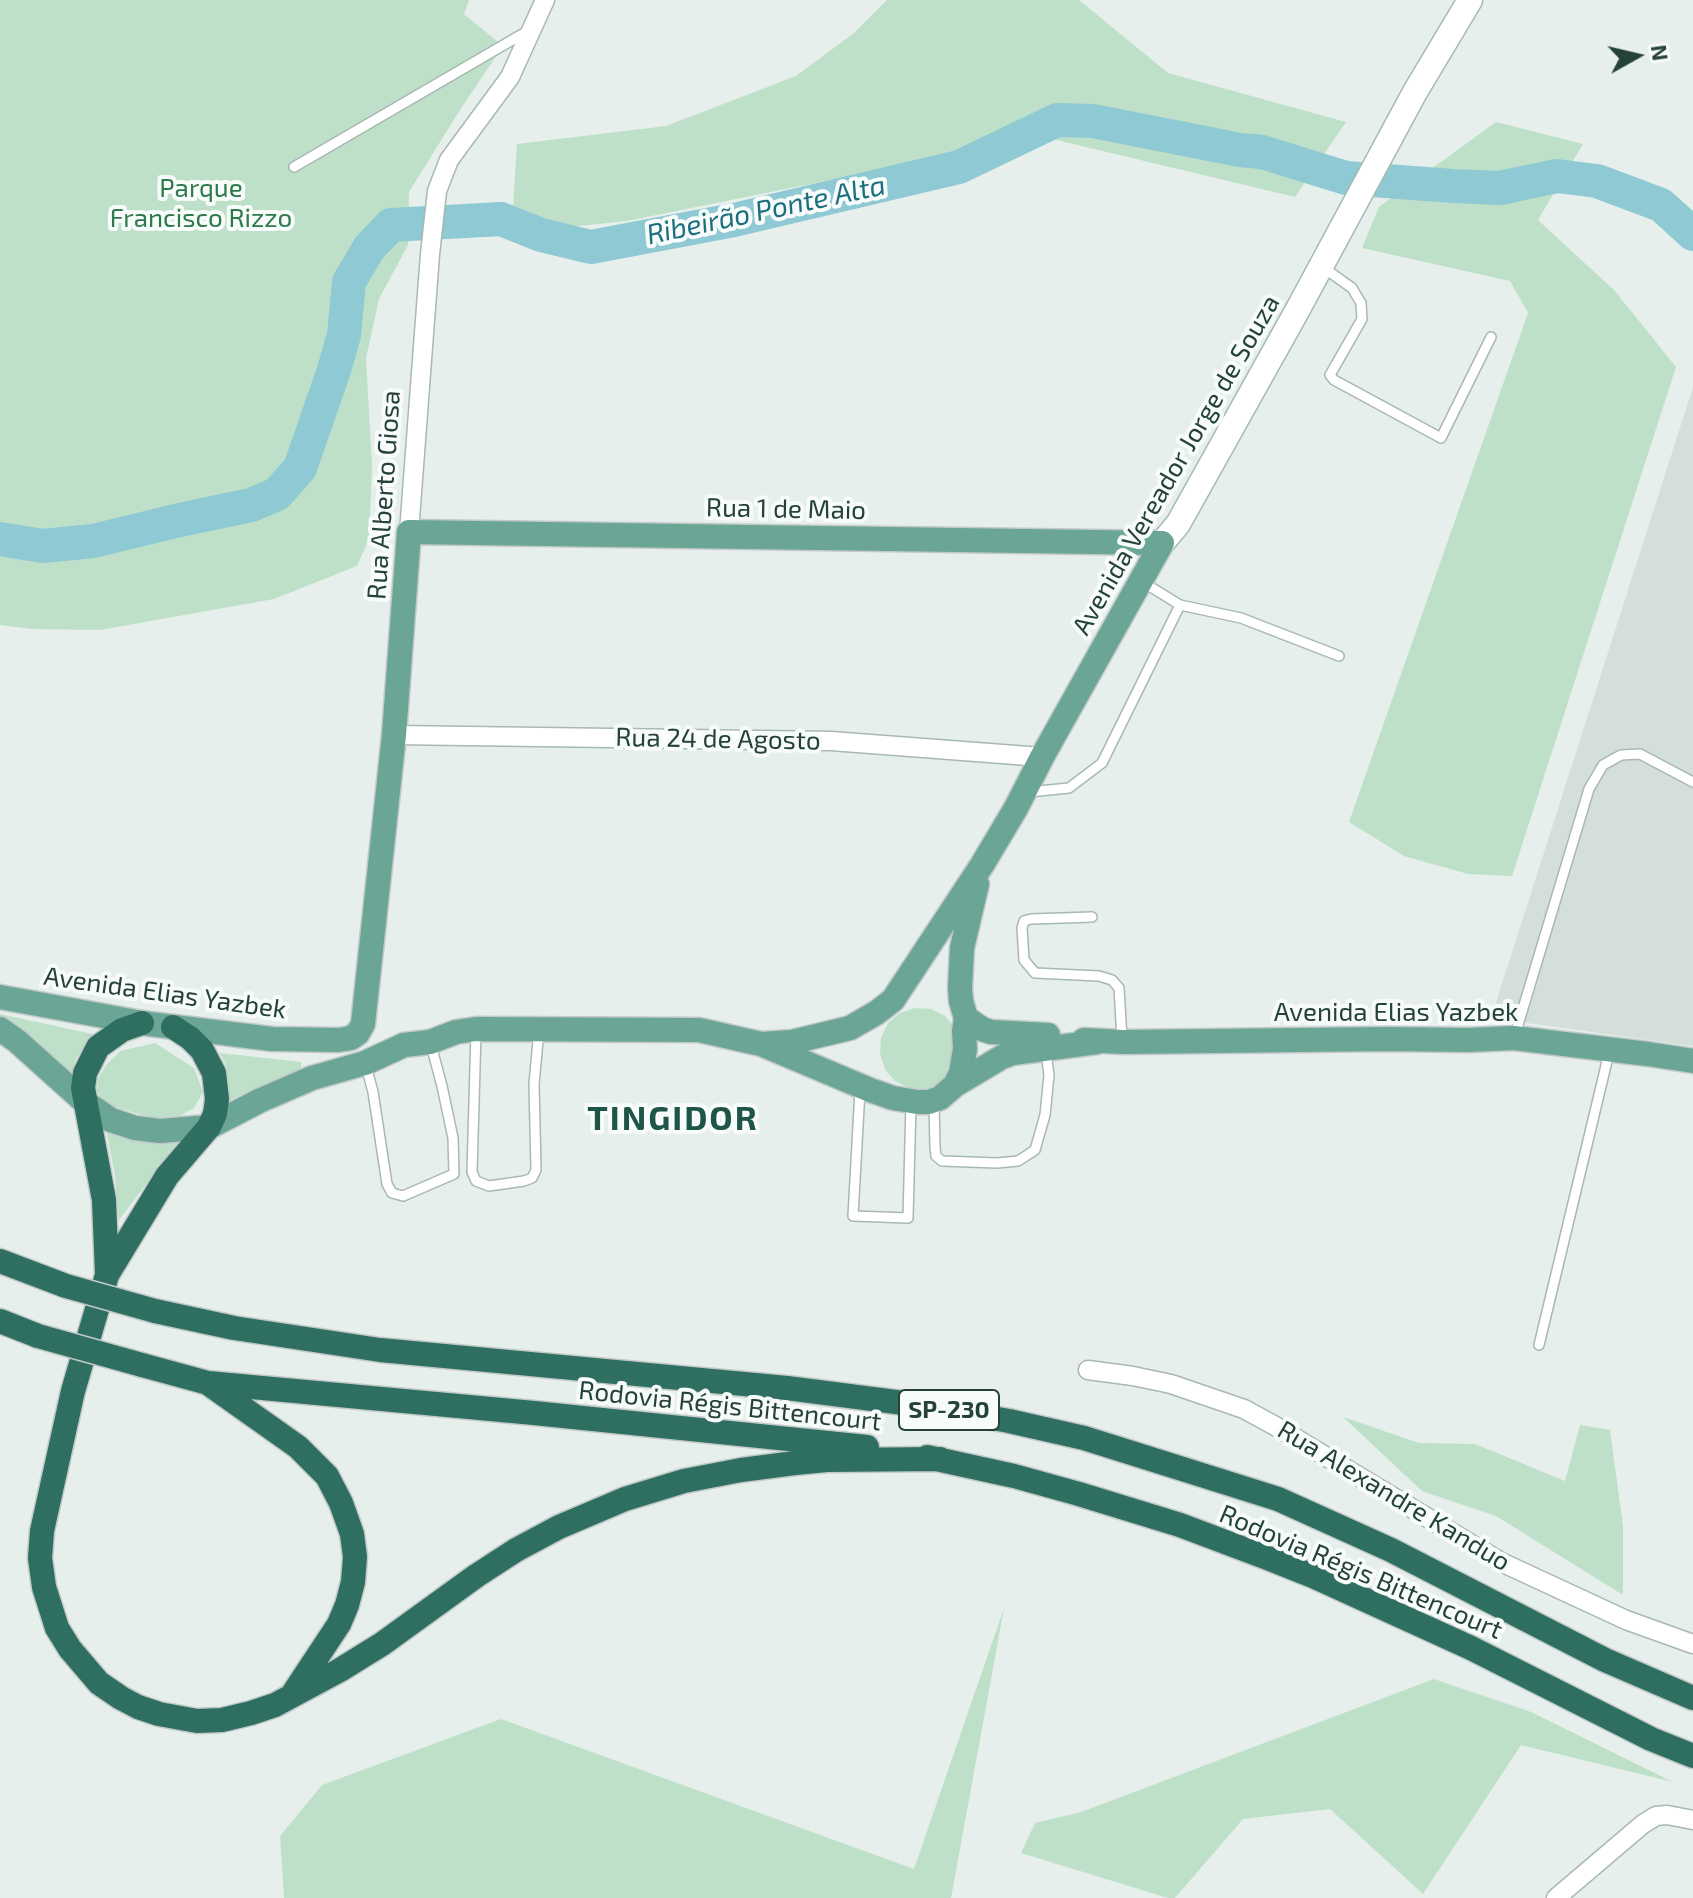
<!DOCTYPE html>
<html>
<head>
<meta charset="utf-8">
<style>
  body { margin:0 }
  #map { position:relative; width:1693px; height:1898px; overflow:hidden; background:#e6efeb; font-family:"Exo 2",sans-serif }
  canvas { display:block }
  .north { position:absolute; left:1597px; top:16px; width:80px; height:80px; -webkit-text-stroke:6px #f7fbf9; paint-order:stroke; rotate:82deg; font-size:22px; font-weight:700; line-height:32px; text-align:center; color:#24423a }
  .north::after { content:''; display:block; margin:auto; width:28px; height:36px; background:#24423a; clip-path:polygon(50% 0,100% 100%,50% 72%,0 100%) }
</style>
</head>
<body>
<div id="map">
<canvas width="1693" height="1898"></canvas>
<div class="north">N</div>
</div>
<script>
const ctx = document.querySelector('canvas').getContext('2d');
ctx.lineJoin = 'round';
function paint(path, color) {
  ctx.fillStyle = color;
  ctx.fill(path, 'evenodd');
}
function shape(rows) {
  const path = new Path2D();
  for (const r of rows) {
    path.moveTo(r[0], r[1]);
    for (let i = 2; i < r.length; i += 2) path.lineTo(r[i], r[i + 1]);
  }
  return path;
}
function trace(path, color, width, dash) {
  ctx.strokeStyle = color;
  ctx.lineWidth = width;
  ctx.lineCap = dash ? 'butt' : 'round';
  ctx.setLineDash(dash || []);
  ctx.stroke(path);
}
function drawText(font, color, halo, rows, align = 'center') {
  ctx.font = font + ' "Exo 2",sans-serif';
  ctx.lineWidth = 8;
  ctx.setLineDash([]);
  ctx.textBaseline = 'middle';
  ctx.strokeStyle = halo;
  ctx.fillStyle = color;
  for (const [text, x, y, turn = 0] of rows) {
    ctx.save();
    ctx.translate(x, y);
    ctx.rotate((+turn || 0) * Math.PI / 180);
    ctx.textAlign = isNaN(turn) ? turn : align;
    if (halo) ctx.strokeText(text, 0, 0);
    ctx.fillText(text, 0, 0);
    ctx.restore();
  }
}
paint(shape([
  [1693,387,1693,1046,1491,1018]
]), '#d4dfda');
paint(shape([
  [0,0,469,0,464,14,503,46,458,113,409,192,408,245,379,299,366,358,372,466,369,539,357,566,274,599,100,630,32,629,0,625],
  [887,0,1079,0,1168,73,1346,122,1295,197,1044,137,627,221,559,228,513,207,517,144,666,126,796,76,854,33],
  [1496,122,1583,144,1538,220,1614,290,1676,367,1512,876,1468,874,1404,856,1349,822,1528,313,1510,281,1362,248,1379,207],
  [915,1008,931,1009,945,1016,955,1028,952,1074,940,1084,925,1089,909,1088,895,1081,885,1069,880,1054,881,1038,888,1023,900,1013],
  [0,1014,97,1035,76,1058,70,1079,42,1046,0,1018],
  [155,1043,194,1068,203,1092,194,1108,179,1116,154,1118,121,1109,104,1102,97,1092,98,1079,106,1065,120,1051],
  [220,1053,301,1062,301,1069,230,1100,226,1065],
  [106,1128,183,1140,160,1166,119,1220,115,1176],
  [1343,1417,1419,1443,1475,1444,1565,1481,1580,1425,1610,1430,1623,1526,1623,1595,1496,1516,1422,1491],
  [1004,1608,951,1898,284,1898,280,1836,322,1785,501,1719,914,1869],
  [1434,1679,1531,1712,1673,1782,1521,1745,1423,1894,1330,1809,1243,1819,1175,1898,1168,1898,1021,1853,1035,1823,1081,1812]
]), '#bfe0c8');
trace(shape([
  [0,539,43,546,93,541,184,519,251,505,277,494,300,468,334,370,344,335,349,282,369,248,391,225,501,219,541,235,591,247,734,220,959,167,1057,120,1093,121,1240,150,1262,152,1346,178,1453,186,1500,188,1557,176,1597,181,1661,205,1693,234]
]), '#8ec9d4', 34);
const service = shape([
  [294,167,526,32],
  [1324,268,1352,288,1361,303,1362,319,1330,375,1334,380,1441,438,1491,337],
  [1180,605,1241,618,1339,656],
  [1029,792,1069,788,1102,763,1180,605,1141,581],
  [1092,917,1031,919,1024,921,1022,928,1024,960,1035,973,1099,976,1112,980,1119,988,1122,1039],
  [476,1032,472,1172,476,1181,489,1186,524,1181,532,1178,536,1170,534,1084,539,1030],
  [1515,1035,1589,789,1603,765,1621,755,1640,754,1693,782],
  [366,1066,373,1092,387,1184,392,1193,403,1196,454,1174,453,1138,442,1086,431,1045],
  [860,1090,853,1216,908,1218,911,1103],
  [934,1103,935,1147,936,1156,942,1161,997,1163,1018,1161,1035,1150,1045,1115,1049,1075,1046,1052],
  [1539,1345,1609,1053]
]);
const minor = shape([
  [409,532,430,254,437,191,449,160,510,77,545,0],
  [394,735,831,741,1042,757],
  [1088,1370,1133,1376,1171,1384,1244,1409,1277,1427,1501,1562,1626,1620,1693,1644],
  [1556,1898,1643,1824,1656,1816,1667,1815,1693,1820]
]);
const secondary = shape([
  [1162,543,1178,524,1297,311,1415,92,1470,0]
]);
const primary = shape([
  [0,997,142,1023,272,1039,339,1040,351,1038,358,1033,363,1024,394,735,409,532,1162,543,1042,757,1016,808,982,865,893,1000,876,1013,850,1028,792,1042,761,1044],
  [966,1018,982,1029,991,1032,1048,1035],
  [0,1029,17,1041,86,1103,111,1120,135,1128,160,1131,209,1127,261,1100,312,1078,365,1063,404,1045,430,1042,456,1032,476,1029,699,1030,761,1044,870,1090,893,1098,917,1102,929,1102,940,1098,955,1085,1002,1057,1013,1053,1097,1042],
  [1084,1040,1123,1042,1388,1039,1468,1040,1514,1038,1648,1054,1693,1061],
  [955,1085,961,1073,965,1049,964,1031,966,1018,961,1001,960,988,962,948,977,884]
]);
const motorway = shape([
  [173,1027,190,1038,202,1050,214,1073,217,1099,215,1114,209,1127,167,1176,107,1275,73,1391,42,1531,40,1558,44,1587,57,1628,70,1649,99,1683,121,1698,138,1707,159,1714,197,1721,222,1720,251,1713,275,1705,340,1670,382,1644,476,1576,516,1550,559,1527,625,1499,684,1481,741,1470,795,1463,827,1460,940,1459],
  [0,1261,66,1286],
  [107,1275,104,1200,83,1088,85,1073,98,1047,122,1030,142,1023],
  [155,1311,234,1328,380,1350,787,1388,927,1406,1009,1421,1084,1438,1278,1499,1391,1550,1605,1660,1693,1698],
  [0,1321,38,1336],
  [142,1365,208,1383,534,1413,867,1447],
  [209,1384,298,1447,327,1476,341,1503,352,1534,355,1557,353,1582,347,1605,339,1624,294,1692],
  [927,1457,1014,1476,1079,1494,1180,1525,1265,1557,1313,1576,1471,1648,1651,1739,1693,1756]
]);
trace(service, '#a8b8b2', 12);
trace(minor, '#a8b8b2', 21);
trace(secondary, '#a4bbb3', 27);
trace(primary, '#c2cac8', 27);
trace(motorway, '#c2cac8', 27);
trace(service, '#fff', 9);
trace(minor, '#fff', 18);
trace(secondary, '#fff', 24);
trace(primary, '#6aa596', 24);
trace(motorway, '#2f6f62', 24);
const motorwayBridge = shape([
  [66,1286,155,1311],
  [38,1336,142,1365]
]);
trace(motorwayBridge, '#c2cac8', 27, []);
trace(motorwayBridge, '#2f6f62', 24);
for (const [x, y, w] of [
  [949,1410,100]
]) {
  const box = new Path2D();
  box.roundRect(x - w / 2, y - 20, w, 40, 6);
  ctx.fillStyle = '#f7fbf9';
  ctx.fill(box);
  trace(box, '#24423a', 2);
}
drawText('bold 24px', '#24423a', null, [
  ["SP-230",949,1410]
]);
drawText('26px', '#2d7a4b', '#f7fbf9', [
  ["Parque",201,188],
  ["Francisco Rizzo",201,218]
]);
drawText('26px', '#24423a', '#f7fbf9', [
  ["Avenida Vereador Jorge de Souza",1176,465,-60],
  ["Rua Alberto Giosa",384,495,-86],
  ["Rua 1 de Maio",786,509,1],
  ["Rua 24 de Agosto",718,739,1],
  ["Avenida Elias Yazbek",165,993,8],
  ["Avenida Elias Yazbek",1396,1012],
  ["Rodovia Régis Bittencourt",730,1406,6],
  ["Rua Alexandre Kanduo",1394,1496,31],
  ["Rodovia Régis Bittencourt",1361,1572,23]
]);
drawText('italic 28px', '#1c6f80', '#f7fbf9', [
  ["Ribeirão Ponte Alta",766,210,-12]
]);
ctx.letterSpacing = '2px';
drawText('bold 34px', '#1f5548', '#f7fbf9', [
  ["TINGIDOR",673,1119]
]);
ctx.letterSpacing = '0px';
</script>
</body>
</html>
